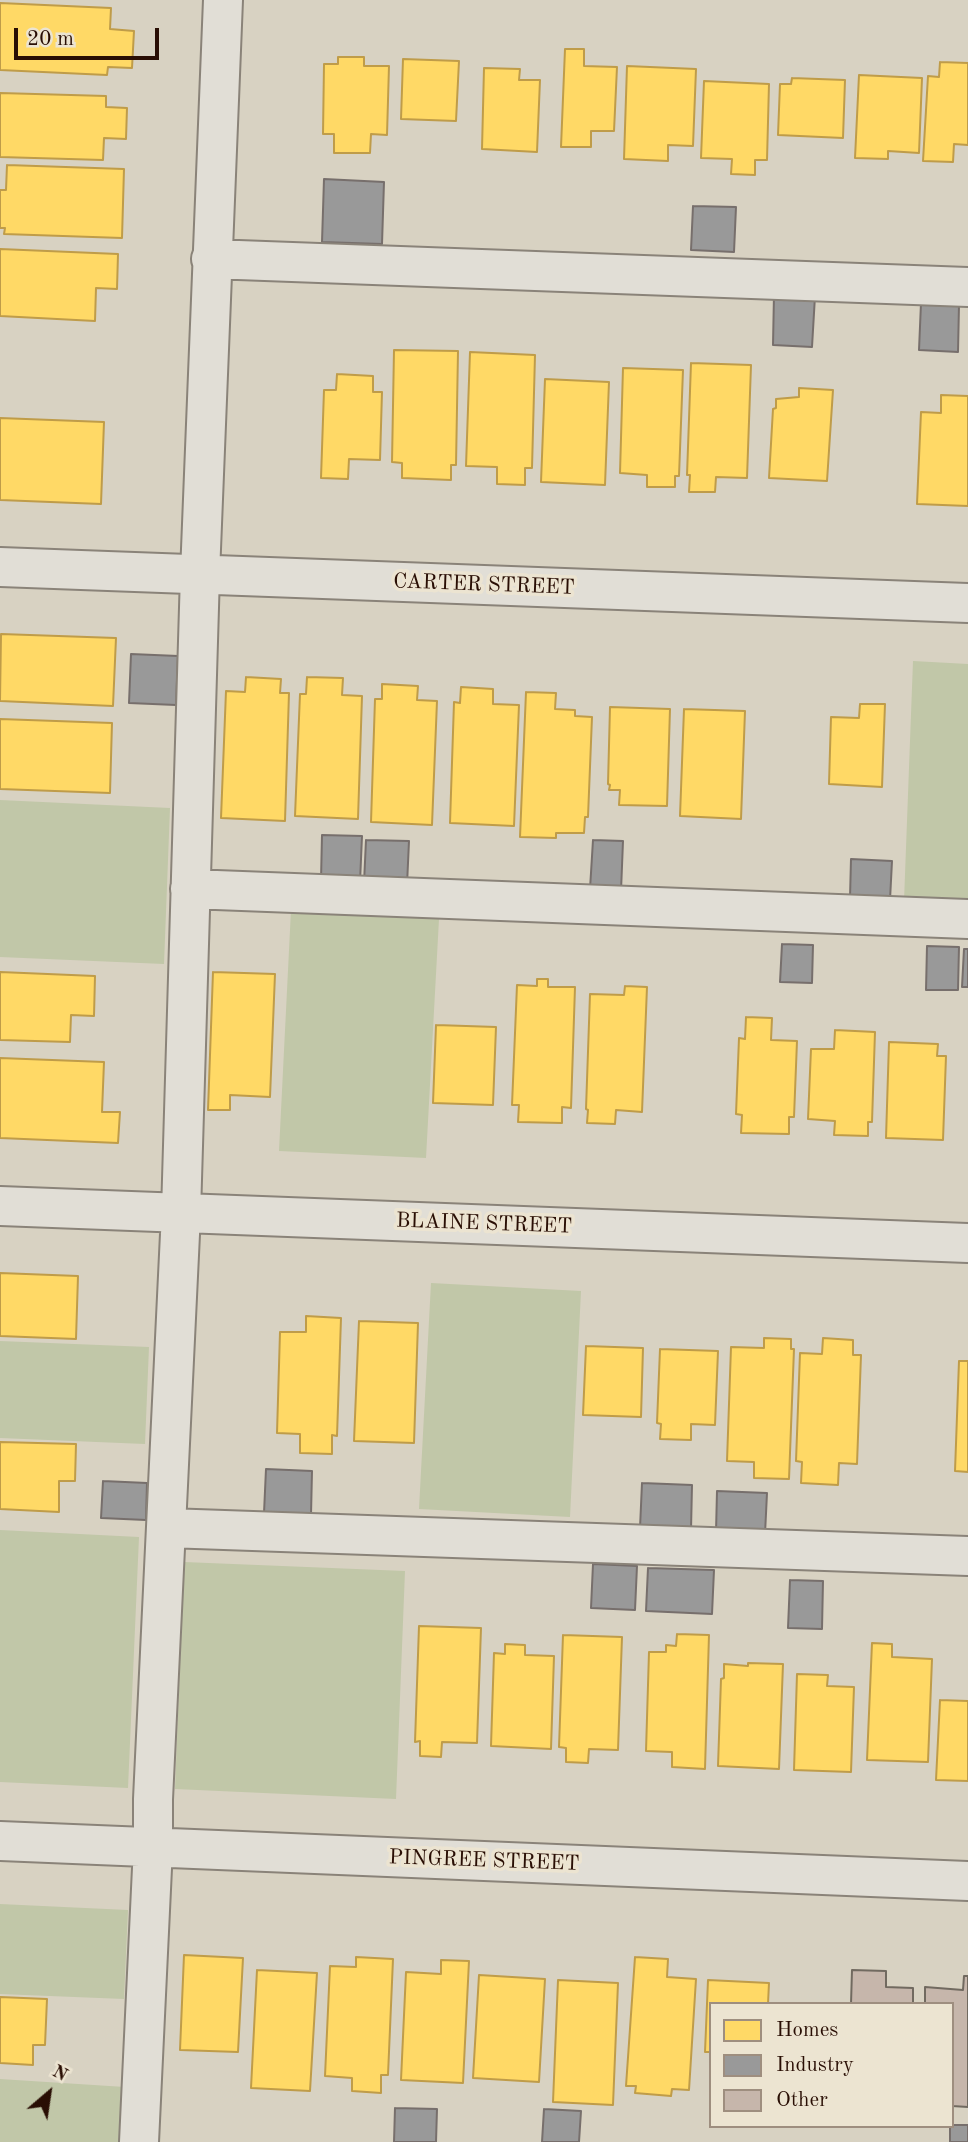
<!DOCTYPE html>
<html>
<head>
<meta charset="utf-8">
<style>
  body { margin:0 }
  #map { position:relative; width:968px; height:2142px; overflow:hidden; background:#d8d2c2; font-family:"Old Standard TT",serif }
  canvas { display:block }
  .legend { position:absolute; left:709px; top:2002px; width:245px; height:126px; box-sizing:border-box; background:#ece4d1; border:2px solid #9e8e7f; margin:0; padding:9px 12px; list-style:none; font-size:21px; color:#290e04 }
  .legend li { display:flex; align-items:center; gap:14px; height:35px }
  .legend b { width:35px; border:2px solid #9e8e7f }
  .north { position:absolute; left:14px; top:2058px; width:70px; height:70px; -webkit-text-stroke:5px #ece4d1; paint-order:stroke; rotate:29deg; font-size:19px; font-weight:700; line-height:28px; text-align:center; color:#290e04 }
  .north::after { content:''; display:block; margin:auto; width:24px; height:32px; background:#290e04; clip-path:polygon(50% 0,100% 100%,50% 72%,0 100%) }
  .scale { position:absolute; left:14px; top:28px; width:145px; height:32px; box-sizing:border-box; border:4px solid #290e04; border-top:0; padding-left:9px; font-size:21px; line-height:24px; white-space:nowrap; color:#290e04; -webkit-text-stroke:5px #ece4d1; paint-order:stroke }
</style>
</head>
<body>
<div id="map">
<canvas width="968" height="2142"></canvas>
<ul class="legend">
<li><b style="height:19px;background:#ffd966"></b>Homes</li>
<li><b style="height:19px;background:#999"></b>Industry</li>
<li><b style="height:19px;background:#c6b6ab"></b>Other</li>
</ul>
<div class="north">N</div>
<div class="scale">20 m</div>
</div>
<script>
const ctx = document.querySelector('canvas').getContext('2d');
ctx.lineJoin = 'round';
function paint(path, color) {
  ctx.fillStyle = color;
  ctx.fill(path, 'evenodd');
}
function shape(rows) {
  const path = new Path2D();
  for (const r of rows) {
    path.moveTo(r[0], r[1]);
    for (let i = 2; i < r.length; i += 2) path.lineTo(r[i], r[i + 1]);
  }
  return path;
}
function trace(path, color, width, dash) {
  ctx.strokeStyle = color;
  ctx.lineWidth = width;
  ctx.lineCap = dash ? 'butt' : 'round';
  ctx.setLineDash(dash || []);
  ctx.stroke(path);
}
function drawText(font, color, halo, rows, align = 'center') {
  ctx.font = font + ' "Old Standard TT",serif';
  ctx.lineWidth = 7;
  ctx.setLineDash([]);
  ctx.textBaseline = 'middle';
  ctx.strokeStyle = halo;
  ctx.fillStyle = color;
  for (const [text, x, y, turn = 0] of rows) {
    ctx.save();
    ctx.translate(x, y);
    ctx.rotate((+turn || 0) * Math.PI / 180);
    ctx.textAlign = isNaN(turn) ? turn : align;
    if (halo) ctx.strokeText(text, 0, 0);
    ctx.fillText(text, 0, 0);
    ctx.restore();
  }
}
paint(shape([
  [913,661,968,664,968,904,904,901],
  [0,800,170,808,164,964,0,957],
  [291,910,439,919,426,1158,279,1151],
  [431,1283,581,1291,570,1517,419,1509],
  [0,1341,149,1347,145,1444,0,1438],
  [0,1530,139,1537,128,1788,0,1782],
  [184,1562,405,1571,396,1799,175,1789],
  [0,1904,128,1910,124,1999,0,1994],
  [0,2079,125,2087,122,2142,0,2142]
]), '#c1c7a8');
const homes = shape([
  [0,3,111,8,110,29,134,31,132,68,108,67,107,75,0,70,0,3],
  [565,49,584,49,584,66,617,67,614,131,591,131,591,147,561,147,565,49],
  [338,57,364,57,364,66,389,66,387,135,371,134,370,153,334,153,334,134,323,134,324,64,338,64,338,57],
  [403,59,459,61,456,121,401,119,403,59],
  [940,62,968,63,968,145,954,144,953,162,923,161,928,76,939,77,940,62],
  [627,66,696,69,693,146,668,145,668,161,624,159,627,66],
  [484,68,520,69,519,80,540,80,537,152,482,149,484,68],
  [859,75,922,78,919,153,888,151,888,159,855,158,859,75],
  [792,78,845,80,843,138,778,135,780,84,791,84,792,78],
  [704,81,769,84,767,160,755,160,755,175,731,174,732,159,701,158,704,81],
  [0,93,106,96,106,107,127,108,126,139,104,138,103,160,0,157,0,93],
  [7,165,124,169,122,238,4,234,5,228,0,228,0,190,6,190,7,165],
  [0,249,118,254,117,289,96,288,95,321,0,316,0,249],
  [394,350,458,351,456,465,451,465,451,480,402,478,402,463,392,462,394,350],
  [470,352,535,355,532,468,525,468,525,485,497,484,497,467,466,466,470,352],
  [691,363,751,365,747,478,716,477,715,492,689,492,690,475,687,475,691,363],
  [623,368,683,370,679,476,675,476,675,487,647,487,647,475,620,473,623,368],
  [337,374,373,376,373,392,382,392,380,460,349,459,348,479,321,478,324,390,336,390,337,374],
  [545,379,609,382,605,485,541,482,545,379],
  [799,388,833,390,827,481,769,478,773,409,776,408,776,399,799,397,799,388],
  [941,395,968,396,968,506,917,504,921,412,941,413,941,395],
  [0,418,104,422,101,504,0,500,0,418],
  [1,634,116,638,113,706,0,701,1,634],
  [246,677,281,679,280,693,289,693,285,821,221,818,226,691,245,692,246,677],
  [307,677,343,678,342,695,362,696,358,819,295,816,300,694,306,694,307,677],
  [382,684,418,686,417,700,437,701,432,825,371,822,375,699,382,699,382,684],
  [461,687,493,689,493,704,519,705,514,826,450,823,454,702,460,703,461,687],
  [526,692,556,693,555,709,575,710,575,716,592,717,588,817,585,817,584,833,556,833,556,838,520,837,526,692],
  [860,704,885,704,882,787,829,784,831,717,859,718,860,704],
  [610,707,670,709,667,806,619,805,620,790,609,790,610,785,608,784,610,707],
  [684,709,745,711,741,819,680,816,684,709],
  [0,719,112,723,110,793,0,789,0,719],
  [0,972,95,976,94,1016,71,1015,70,1042,0,1040,0,972],
  [213,972,275,974,270,1097,230,1095,230,1110,208,1110,213,972],
  [537,979,548,979,548,987,575,987,571,1108,562,1107,562,1123,518,1122,519,1105,512,1105,517,985,537,986,537,979],
  [625,986,647,987,642,1112,616,1110,615,1124,587,1123,588,1110,586,1109,590,994,624,995,625,986],
  [746,1017,772,1018,771,1040,797,1041,794,1117,789,1117,789,1134,741,1133,742,1115,736,1114,739,1038,745,1039,746,1017],
  [436,1025,496,1027,493,1105,433,1103,436,1025],
  [835,1030,875,1032,872,1122,868,1122,868,1136,834,1135,835,1121,808,1119,811,1049,834,1049,835,1030],
  [889,1042,938,1044,937,1056,946,1056,943,1140,886,1138,889,1042],
  [0,1058,104,1062,102,1112,120,1112,118,1143,0,1138,0,1058],
  [0,1273,78,1276,76,1339,0,1336,0,1273],
  [306,1316,341,1318,337,1436,332,1435,332,1454,300,1453,300,1434,277,1433,280,1332,306,1332,306,1316],
  [359,1321,418,1323,414,1443,354,1441,359,1321],
  [764,1338,791,1339,791,1349,794,1349,789,1479,754,1478,754,1462,727,1461,731,1347,764,1348,764,1338],
  [823,1338,853,1340,853,1355,861,1355,857,1464,839,1463,838,1485,801,1483,802,1462,796,1461,800,1353,822,1354,823,1338],
  [586,1346,643,1348,641,1417,583,1415,586,1346],
  [660,1349,718,1351,715,1425,691,1424,691,1440,660,1439,661,1424,657,1423,660,1349],
  [959,1361,968,1361,968,1472,955,1471,959,1361],
  [0,1442,76,1444,75,1481,59,1481,59,1512,0,1509,0,1442],
  [419,1626,481,1628,477,1743,442,1742,441,1757,420,1756,420,1741,415,1742,419,1626],
  [677,1634,709,1635,705,1769,672,1767,672,1752,646,1751,649,1652,666,1652,666,1645,676,1646,677,1634],
  [563,1635,622,1637,618,1750,589,1749,588,1763,566,1762,566,1748,559,1747,563,1635],
  [872,1643,892,1644,892,1657,932,1659,928,1762,867,1760,872,1643],
  [505,1644,525,1645,525,1655,554,1656,551,1749,491,1746,494,1653,505,1654,505,1644],
  [748,1663,783,1664,779,1769,718,1766,721,1679,724,1678,724,1664,748,1666,748,1663],
  [797,1674,828,1675,827,1686,854,1687,851,1772,794,1770,797,1674],
  [940,1700,968,1701,968,1781,936,1780,940,1700],
  [184,1955,243,1958,238,2052,180,2050,184,1955],
  [356,1957,393,1959,388,2075,381,2075,381,2093,352,2091,352,2078,325,2076,330,1966,356,1967,356,1957],
  [635,1957,668,1959,667,1977,696,1979,689,2090,672,2089,671,2096,635,2093,636,2086,626,2086,635,1957],
  [441,1960,469,1961,463,2083,401,2080,406,1972,441,1974,441,1960],
  [257,1970,317,1973,310,2091,251,2088,257,1970],
  [479,1975,545,1979,539,2082,473,2078,479,1975],
  [558,1980,618,1983,613,2105,553,2102,558,1980],
  [708,1980,769,1983,768,2004,711,2004,711,2052,705,2052,708,1980],
  [0,1997,47,1999,45,2045,33,2045,33,2065,0,2063,0,1997]
]);
paint(homes, '#ffd966');
trace(homes, '#bf9c49', 2);
const industry = shape([
  [324,179,384,182,382,244,322,242,324,179],
  [693,206,736,207,734,252,691,250,693,206],
  [774,294,815,296,812,347,773,345,774,294],
  [921,303,959,305,958,352,919,350,921,303],
  [131,654,178,656,176,705,129,703,131,654],
  [322,835,362,836,360,882,321,880,322,835],
  [366,840,409,841,407,885,364,883,366,840],
  [593,840,623,841,621,891,590,889,593,840],
  [851,859,892,861,890,900,850,898,851,859],
  [782,944,813,945,812,983,780,982,782,944],
  [927,946,959,947,958,990,926,990,927,946],
  [964,949,968,949,968,987,962,987,964,949],
  [266,1469,312,1471,311,1515,264,1513,266,1469],
  [103,1481,147,1483,146,1520,101,1518,103,1481],
  [642,1483,692,1485,691,1530,640,1528,642,1483],
  [717,1491,767,1493,765,1534,716,1532,717,1491],
  [593,1564,637,1566,635,1610,591,1608,593,1564],
  [648,1568,714,1570,712,1614,646,1611,648,1568],
  [790,1580,823,1581,822,1629,788,1628,790,1580],
  [395,2108,437,2109,436,2142,394,2142,395,2108],
  [544,2109,581,2111,579,2142,542,2142,544,2109],
  [952,2125,968,2125,968,2142,950,2142,950,2126,952,2125]
]);
paint(industry, '#999');
trace(industry, '#776f6c', 2);
const building = shape([
  [852,1970,886,1971,886,1987,913,1988,913,2004,851,2004,852,1970],
  [964,1976,968,1976,968,2107,952,2106,952,2004,925,2004,925,1987,963,1990,964,1976]
]);
paint(building, '#c6b6ab');
trace(building, '#716a60', 2);
const minor = shape([
  [211,259,968,287],
  [0,567,968,603],
  [190,889,968,919],
  [0,1206,968,1243],
  [167,1528,968,1556],
  [0,1841,968,1881],
  [139,2142,153,1847,153,1799,181,1213,200,574,223,0]
]);
trace(minor, '#8a8379', 42);
trace(minor, '#e1ded6', 38);
drawText('21px', '#290e04', '#ece4d1', [
  ["CARTER STREET",484,585,2],
  ["BLAINE STREET",484,1224,2],
  ["PINGREE STREET",484,1861,2]
]);
</script>
</body>
</html>
